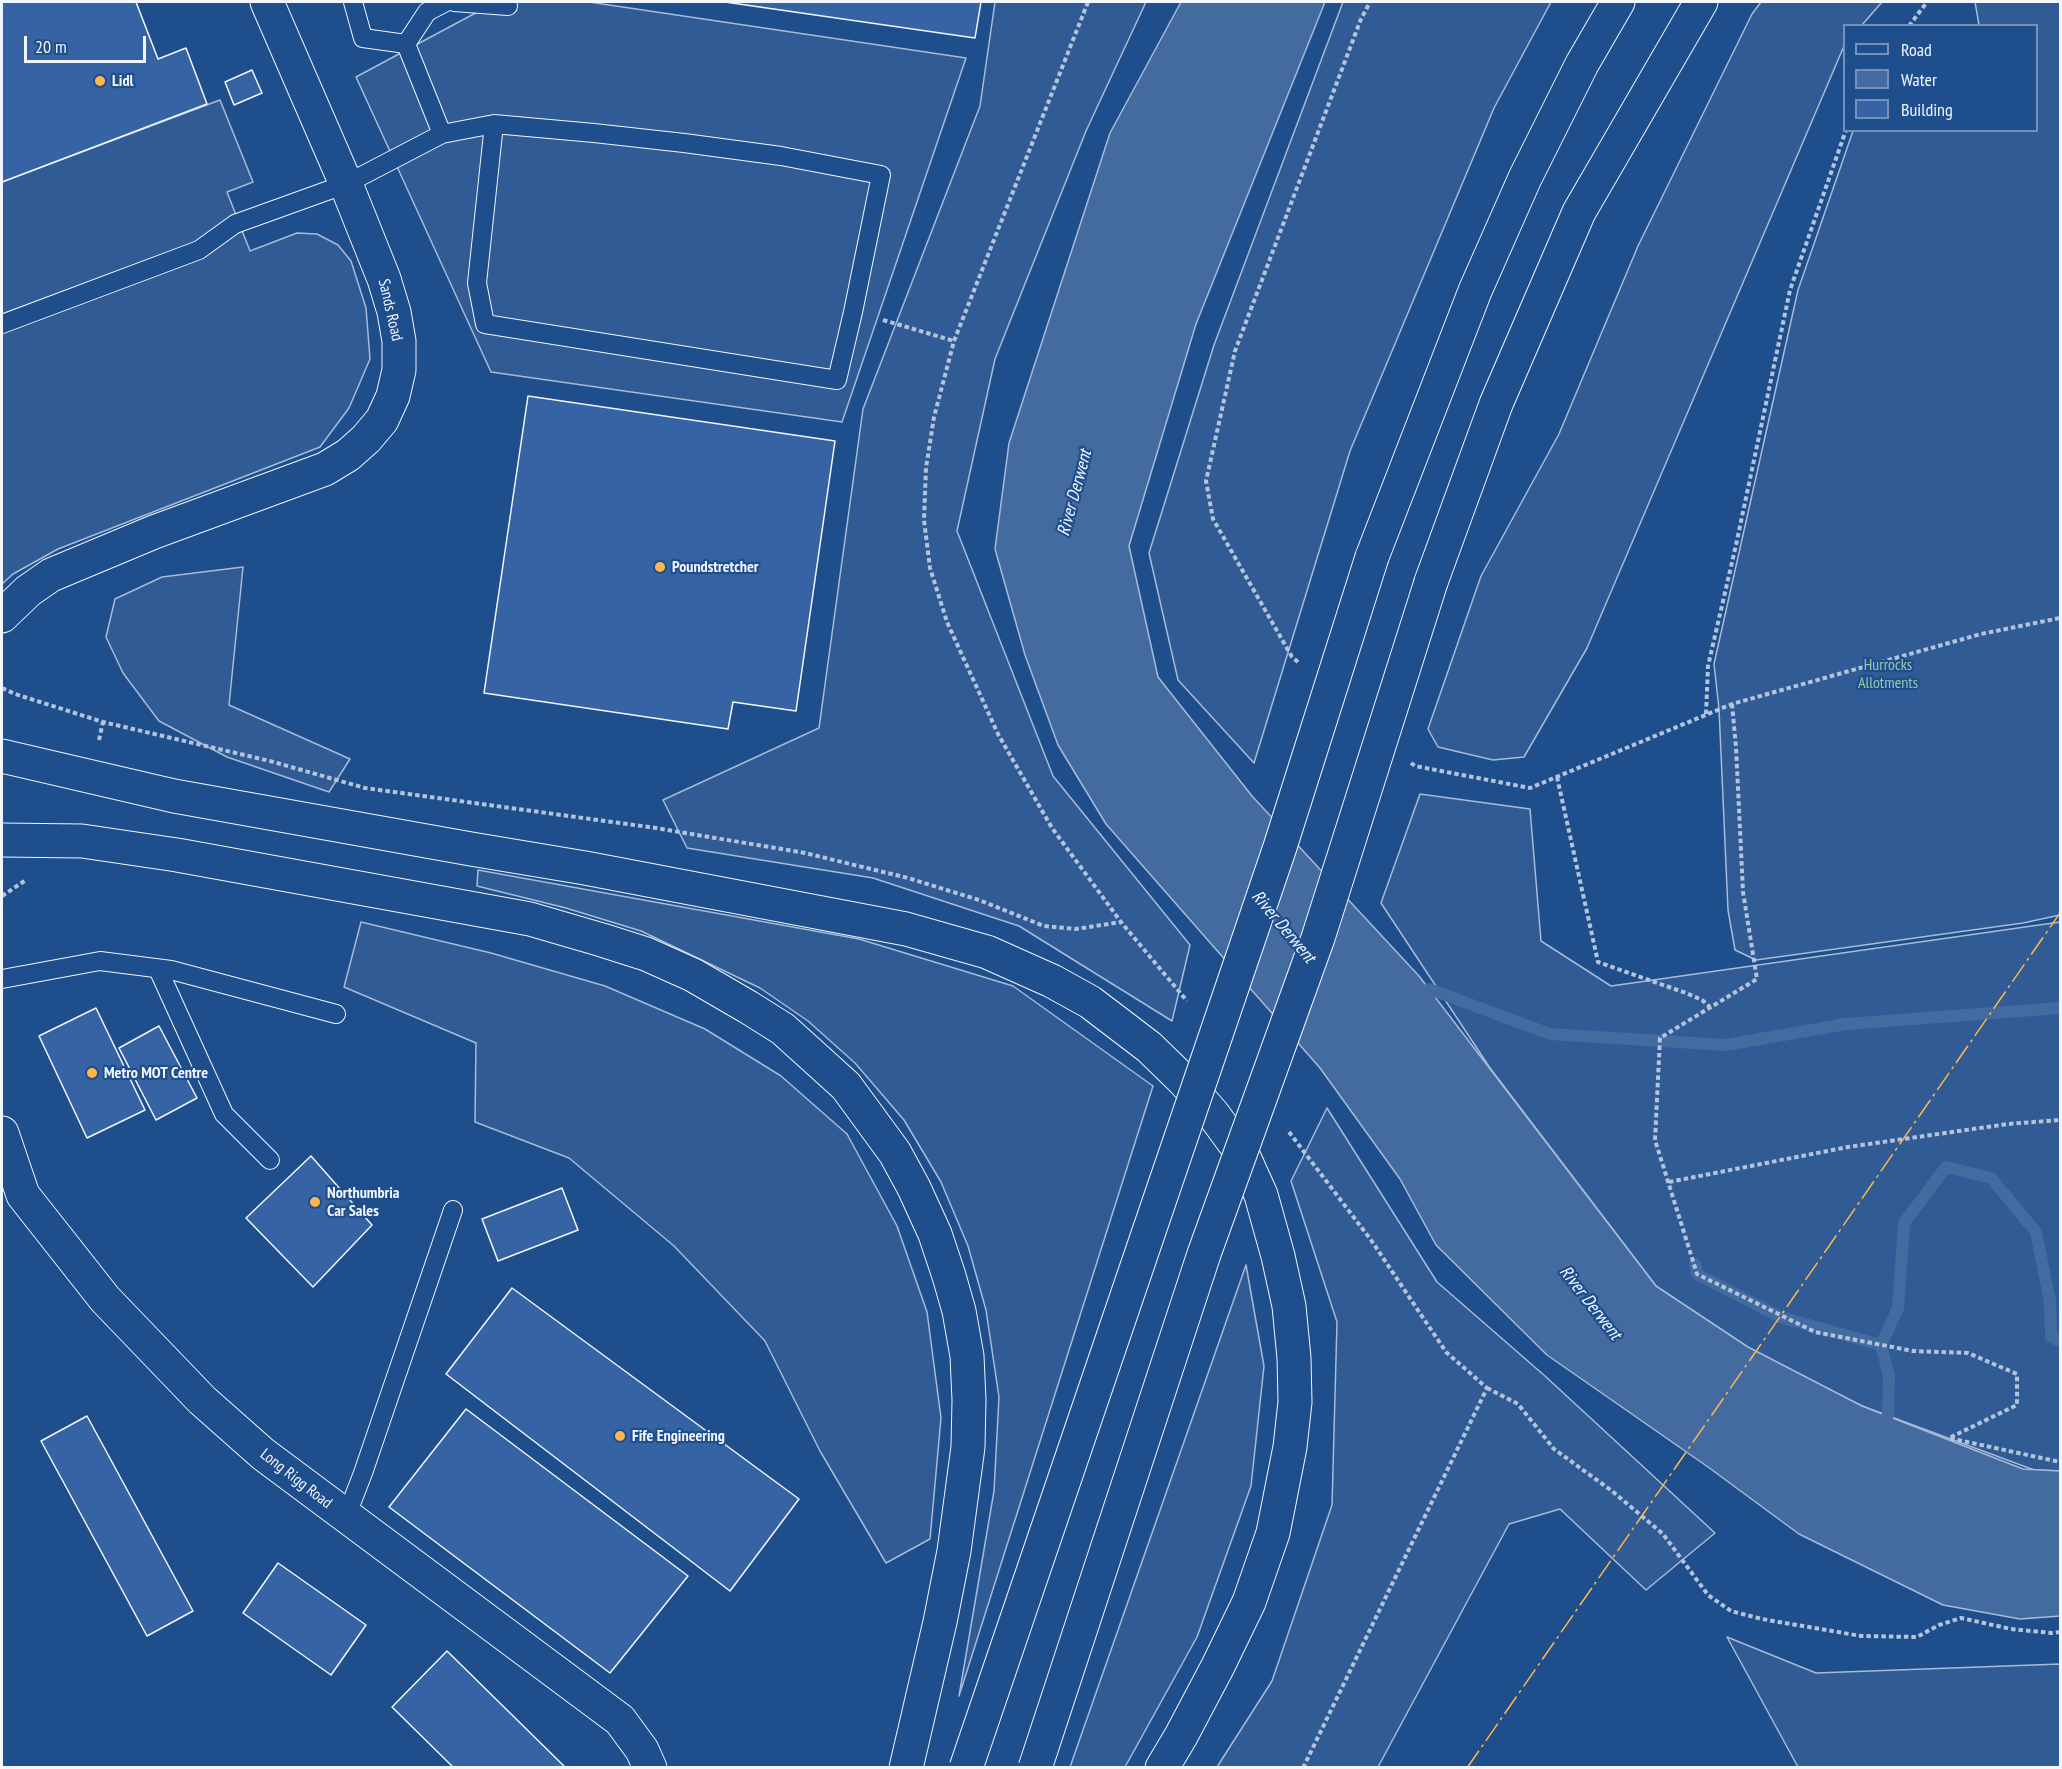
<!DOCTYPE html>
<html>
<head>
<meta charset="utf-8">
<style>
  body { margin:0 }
  #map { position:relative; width:2062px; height:1769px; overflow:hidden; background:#1f4e8c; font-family:"PT Sans Narrow",sans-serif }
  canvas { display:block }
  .frame { position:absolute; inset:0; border:3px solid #f2f6ff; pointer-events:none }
  .legend { position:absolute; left:1843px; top:24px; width:195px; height:108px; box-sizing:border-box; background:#1f4e8c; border:2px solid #7391ba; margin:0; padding:8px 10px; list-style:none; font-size:18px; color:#f2f6ff }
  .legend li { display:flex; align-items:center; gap:12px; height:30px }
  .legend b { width:30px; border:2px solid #7391ba }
  .scale { position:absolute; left:24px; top:36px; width:122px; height:27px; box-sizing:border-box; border:3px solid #f2f6ff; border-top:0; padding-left:8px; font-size:18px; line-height:21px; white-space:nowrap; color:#f2f6ff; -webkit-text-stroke:4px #1f4e8c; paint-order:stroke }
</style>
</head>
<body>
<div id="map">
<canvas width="2062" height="1769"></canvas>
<div class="frame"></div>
<ul class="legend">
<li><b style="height:8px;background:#1f4e8c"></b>Road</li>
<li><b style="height:16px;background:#446ba0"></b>Water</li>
<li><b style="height:16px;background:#3563a3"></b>Building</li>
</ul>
<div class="scale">20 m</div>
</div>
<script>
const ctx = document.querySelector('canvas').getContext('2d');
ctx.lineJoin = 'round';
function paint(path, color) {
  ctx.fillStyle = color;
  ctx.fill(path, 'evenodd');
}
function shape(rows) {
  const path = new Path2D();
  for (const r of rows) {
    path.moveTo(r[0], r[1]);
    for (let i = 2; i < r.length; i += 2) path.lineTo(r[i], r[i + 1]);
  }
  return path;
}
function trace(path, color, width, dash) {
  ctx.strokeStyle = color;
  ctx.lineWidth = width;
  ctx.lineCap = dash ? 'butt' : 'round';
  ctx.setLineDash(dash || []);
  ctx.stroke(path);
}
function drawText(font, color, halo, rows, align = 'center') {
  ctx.font = font + ' "PT Sans Narrow",sans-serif';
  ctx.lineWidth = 4.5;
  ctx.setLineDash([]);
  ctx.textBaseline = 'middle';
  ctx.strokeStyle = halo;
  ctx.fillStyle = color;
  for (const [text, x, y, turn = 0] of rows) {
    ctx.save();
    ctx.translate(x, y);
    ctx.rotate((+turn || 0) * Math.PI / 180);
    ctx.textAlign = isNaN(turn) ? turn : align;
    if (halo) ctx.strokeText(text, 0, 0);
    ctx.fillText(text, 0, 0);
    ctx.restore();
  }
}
const built = shape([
  [496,2,589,2,966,58,842,422,491,372,356,77,496,2],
  [995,2,1146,2,1086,131,995,359,957,531,1053,776,1190,945,1172,1021,1019,926,873,878,687,848,663,800,819,728,863,409,980,106,995,2],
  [1343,2,1551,2,1494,108,1350,451,1254,763,1178,680,1149,553,1214,345,1343,2],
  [1761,2,1882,2,1862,25,1844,26,1844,46,1587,648,1524,757,1493,760,1438,747,1428,729,1481,576,1559,434,1638,246,1752,14,1761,2],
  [1975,2,2060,2,2060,915,2023,923,1756,960,1735,950,1728,910,1719,709,1714,664,1798,290,1853,131,2036,130,2036,26,1979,25,1975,2],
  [220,100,253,182,227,192,250,251,297,233,317,234,338,245,351,261,366,308,370,359,349,408,320,447,58,549,13,574,2,584,2,182,220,100],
  [243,567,229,705,350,759,329,792,227,757,159,721,123,673,106,637,115,599,162,577,243,567],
  [1420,794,1530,809,1541,941,1611,986,2060,922,2060,1471,2034,1470,1862,1406,1755,1354,1656,1286,1490,1068,1381,903,1420,794],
  [478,870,859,939,1013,986,1153,1086,959,1696,994,1491,999,1397,986,1310,968,1246,941,1182,904,1120,855,1063,808,1021,760,988,641,931,566,908,477,886,478,870],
  [361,922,491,953,605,986,705,1029,781,1076,847,1134,897,1226,927,1312,941,1418,930,1539,886,1563,820,1451,765,1341,674,1246,569,1158,475,1122,476,1043,344,987,361,922],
  [1327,1108,1437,1282,1545,1376,1715,1533,1646,1590,1560,1509,1509,1524,1378,1767,1217,1767,1272,1681,1332,1505,1337,1322,1291,1181,1327,1108],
  [1246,1265,1264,1366,1251,1486,1197,1637,1125,1767,1070,1767,1246,1265],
  [1727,1637,1816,1673,2060,1664,2060,1767,1798,1767,1727,1637]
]);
paint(built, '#305b95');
trace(built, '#a8bbd7', 1.5);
const water = shape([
  [1181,2,1325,2,1196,324,1129,546,1158,677,1252,796,1419,976,1656,1286,1748,1347,1862,1406,2023,1469,2060,1471,2060,1616,2020,1619,1943,1605,1799,1534,1708,1467,1547,1355,1436,1245,1400,1179,1320,1068,1106,824,1058,745,1025,655,995,549,1009,443,1110,133,1181,2]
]);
paint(water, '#446ba0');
trace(water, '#a8bbd7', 1.5);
trace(shape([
  [1429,989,1550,1034,1726,1045,1846,1024,2060,1008],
  [1695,1264,1697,1274,1780,1317,1881,1345,1889,1376,1888,1415],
  [1881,1345,1898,1308,1904,1223,1946,1167,1991,1178,2036,1232,2050,1301,2051,1337,2060,1341]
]), '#446ba0', 12);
const building = shape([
  [2,2,136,2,158,59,186,48,207,104,2,182,2,2],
  [725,2,981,2,975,38,725,2],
  [252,70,262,93,234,105,225,82,252,70],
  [528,396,835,441,796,711,733,702,728,729,484,693,528,396],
  [96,1008,145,1110,87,1138,39,1036,96,1008],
  [159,1026,197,1098,156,1120,119,1048,159,1026],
  [311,1156,372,1225,313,1287,246,1218,311,1156],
  [562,1188,578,1230,498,1261,482,1219,562,1188],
  [512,1288,799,1499,730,1591,446,1374,512,1288],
  [466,1409,688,1576,610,1673,389,1507,466,1409],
  [87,1416,193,1611,147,1636,41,1441,87,1416],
  [278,1563,366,1625,331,1675,243,1613,278,1563],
  [447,1651,566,1768,454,1768,392,1707,447,1651]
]);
paint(building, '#3563a3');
trace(building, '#f2f6ff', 1.5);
const service = shape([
  [353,2,363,38,406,44,442,134],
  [454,2,508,6],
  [406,44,427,12,446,2],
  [2,324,199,250,235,224,346,184,442,134,494,124,594,133,684,143,781,156,881,175,853,312,837,380,485,324,477,283,494,124],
  [158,969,224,1114,270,1160],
  [2,979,100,961,171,970,336,1014],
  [346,1517,363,1473,453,1210]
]);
const minor = shape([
  [2,616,28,591,51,575,154,532,325,469,348,455,366,439,382,420,393,396,399,370,399,341,394,312,384,279,346,184,267,2]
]);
const tertiary = shape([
  [2,1133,23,1195,105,1299,202,1400,263,1454,620,1720,642,1750,650,1768]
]);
const trunk = shape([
  [1372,557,1475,291,1525,178,1582,64,1618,2],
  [1431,582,1496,404,1579,212,1701,2],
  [2,756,174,796,471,849,585,868,906,929,987,952,1052,981,1090,1002,1149,1047,1184,1081,1213,1114,1243,1155,1261,1195,1278,1256,1289,1306,1294,1358,1295,1402,1290,1447,1273,1533,1249,1602,1218,1666,1181,1736,1162,1768],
  [2,840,82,841,177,855,530,919,602,940,646,954,693,975,748,1007,783,1029,846,1086,895,1153,914,1188,935,1234,949,1276,959,1311,967,1356,969,1400,968,1447,954,1551,940,1622,906,1768]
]);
trace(service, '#f2f6ff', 20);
trace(minor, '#f2f6ff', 35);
trace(tertiary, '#f2f6ff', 35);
trace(trunk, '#f2f6ff', 35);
trace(shape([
  [1088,2,954,341,934,417,926,468,924,520,930,568,947,622,998,734,1052,828,1121,922,1187,1001],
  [1909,26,1927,2],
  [883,320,954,341],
  [1298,662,1292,657,1213,519,1206,481,1235,351,1361,19,1370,2],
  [2,688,15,694,103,722,270,761,365,788,656,828,805,853,908,878,979,900,1044,926,1076,929,1121,922],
  [1732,704,1736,747,1743,892,1757,979,1660,1038,1655,1140,1697,1274,1815,1332,1913,1351,1968,1353,2017,1374,2017,1405,1949,1438,2060,1462],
  [1706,714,1708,666,1736,545,1790,290,1846,130],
  [99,740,103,722],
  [1411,763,1415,766,1530,788,1732,704,1981,634,2060,618],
  [1557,777,1598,962,1686,993,1702,1000,1710,1007],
  [2,896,26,880],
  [1289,1132,1371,1240,1446,1352,1487,1388,1303,1768],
  [1669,1182,1848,1147,2008,1124,2060,1120],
  [1487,1388,1518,1404,1554,1449,1612,1491,1663,1534,1708,1595,1731,1611,1762,1619,1861,1636,1917,1637,1939,1625,1961,1618,2011,1629,2052,1633,2060,1632]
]), '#b3c4dc', 4, [4.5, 3]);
trace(service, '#1f4e8c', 18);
trace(minor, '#1f4e8c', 33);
trace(tertiary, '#1f4e8c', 33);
trace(trunk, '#1f4e8c', 33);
const trunkBridge = shape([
  [966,1768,1280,847,1372,557],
  [1035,1768,1204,1254,1318,938,1431,582]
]);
trace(trunkBridge, '#f2f6ff', 35, []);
trace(trunkBridge, '#1f4e8c', 33);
trace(shape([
  [1467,1768,2060,913]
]), '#ffb74d', 1.5, [21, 4.5, 3, 4.5]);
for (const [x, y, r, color] of [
  [100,81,6,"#ffb74d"],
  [660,567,6,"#ffb74d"],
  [92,1073,6,"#ffb74d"],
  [315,1202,6,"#ffb74d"],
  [620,1436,6,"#ffb74d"]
]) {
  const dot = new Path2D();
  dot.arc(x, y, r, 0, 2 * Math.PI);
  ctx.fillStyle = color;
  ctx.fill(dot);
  trace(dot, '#1f4e8c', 2);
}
drawText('bold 16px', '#f2f6ff', '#1f4e8c', [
  ["Lidl",112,81],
  ["Poundstretcher",672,567],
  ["Metro MOT Centre",104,1073],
  ["Northumbria",327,1193],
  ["Car Sales",327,1211],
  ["Fife Engineering",632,1436]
], 'left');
drawText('16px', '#f2f6ff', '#1f4e8c', [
  ["Sands Road",390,310,77],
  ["Long Rigg Road",296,1479,38]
]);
drawText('16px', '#97c8a6', '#1f4e8c', [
  ["Hurrocks",1888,665],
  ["Allotments",1888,683]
]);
drawText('italic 18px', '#f2f6ff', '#1f4e8c', [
  ["River Derwent",1075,493,-75],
  ["River Derwent",1283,927,50],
  ["River Derwent",1590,1303,52]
]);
</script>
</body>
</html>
